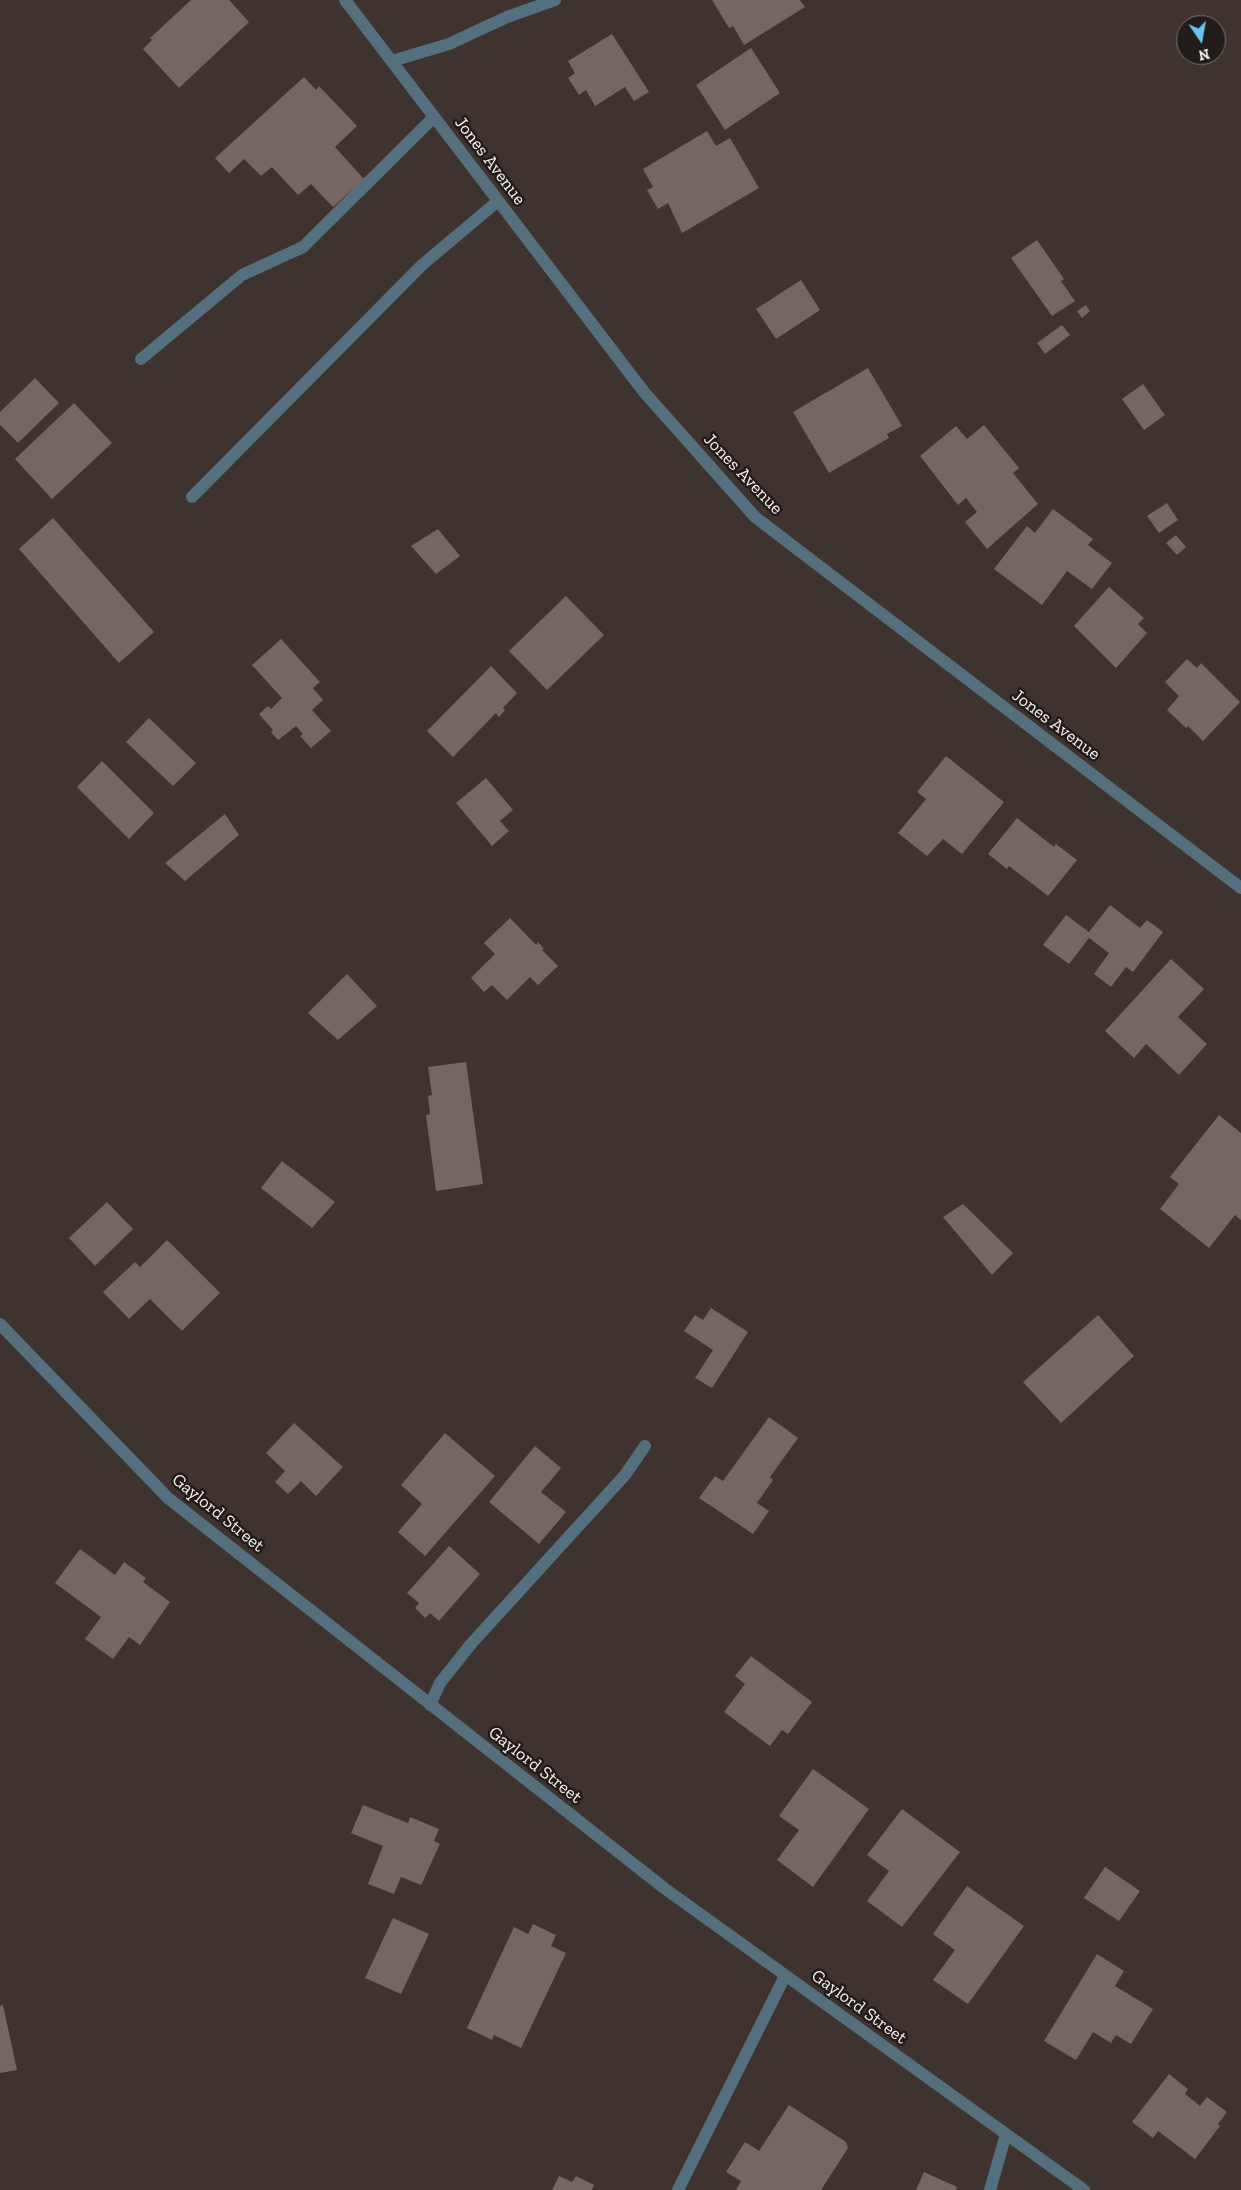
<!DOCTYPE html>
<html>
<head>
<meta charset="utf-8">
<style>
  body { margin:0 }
  #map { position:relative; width:1241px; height:2190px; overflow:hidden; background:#3e332e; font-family:"Zilla Slab",serif }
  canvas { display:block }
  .north { position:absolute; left:1176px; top:15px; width:50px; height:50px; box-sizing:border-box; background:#211c1a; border:1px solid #76706e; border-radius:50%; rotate:168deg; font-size:14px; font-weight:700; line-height:20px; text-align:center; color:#f6efec }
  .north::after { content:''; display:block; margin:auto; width:18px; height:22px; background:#65c5ef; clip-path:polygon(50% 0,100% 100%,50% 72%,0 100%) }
</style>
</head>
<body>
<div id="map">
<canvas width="1241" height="2190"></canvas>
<div class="north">N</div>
</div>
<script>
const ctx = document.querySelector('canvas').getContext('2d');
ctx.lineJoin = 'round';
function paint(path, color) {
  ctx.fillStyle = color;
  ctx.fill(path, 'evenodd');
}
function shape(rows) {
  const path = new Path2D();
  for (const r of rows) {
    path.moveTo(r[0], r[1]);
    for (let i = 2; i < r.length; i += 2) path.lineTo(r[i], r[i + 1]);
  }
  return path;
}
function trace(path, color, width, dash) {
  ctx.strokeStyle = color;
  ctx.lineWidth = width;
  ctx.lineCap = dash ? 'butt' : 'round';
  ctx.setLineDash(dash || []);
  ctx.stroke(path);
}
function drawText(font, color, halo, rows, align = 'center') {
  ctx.font = font + ' "Zilla Slab",serif';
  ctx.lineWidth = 5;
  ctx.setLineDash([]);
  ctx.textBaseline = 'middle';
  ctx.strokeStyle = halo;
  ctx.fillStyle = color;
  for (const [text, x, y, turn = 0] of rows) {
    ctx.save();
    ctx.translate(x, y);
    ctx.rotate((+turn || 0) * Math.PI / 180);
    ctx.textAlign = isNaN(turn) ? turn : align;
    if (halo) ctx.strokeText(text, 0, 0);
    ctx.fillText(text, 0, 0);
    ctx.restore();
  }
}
paint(shape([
  [191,0,229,0,249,22,179,88,143,49,152,40,150,38],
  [712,0,800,0,805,7,744,45,733,26,729,28],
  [612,34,649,92,634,101,625,87,595,106,586,90,579,95,568,78,575,73,568,61],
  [751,48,780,93,725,130,696,85],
  [304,77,316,90,319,86,357,126,335,147,364,179,333,207,311,184,298,195,272,167,261,176,244,159,229,173,215,158],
  [707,131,716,146,730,138,759,188,682,233,668,203,658,209,647,190,653,187,643,169],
  [1037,240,1064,279,1061,281,1075,301,1052,316,1011,258],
  [801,280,820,310,776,339,756,309],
  [1086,305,1090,311,1082,318,1077,311],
  [1062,325,1070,335,1045,354,1037,343],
  [868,368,902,426,887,434,889,438,829,473,793,412],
  [35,378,59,403,18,443,0,425,0,412],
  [1143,384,1165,415,1144,430,1122,399],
  [74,403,112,443,52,499,15,459],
  [984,425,1019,468,1013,473,1038,504,987,549,965,522,977,512,966,498,958,505,920,456,956,426,967,439],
  [1167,503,1178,520,1159,533,1147,516],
  [1053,509,1093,539,1088,545,1112,563,1092,589,1067,571,1042,605,994,569,1027,526,1035,533],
  [53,518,154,632,119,663,19,549],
  [438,529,460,556,436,574,411,546],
  [1176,535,1186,547,1177,555,1166,543],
  [1109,587,1144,618,1138,624,1147,633,1116,668,1074,626],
  [566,596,604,635,547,690,509,651],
  [281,639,320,682,313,688,323,700,312,710,331,731,311,748,300,736,303,734,296,726,278,740,271,732,273,730,259,714,268,706,271,709,282,698,252,665],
  [1187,659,1197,668,1201,663,1240,702,1203,741,1188,726,1186,728,1167,710,1179,696,1165,682],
  [491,666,517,693,503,708,505,710,499,717,496,713,453,757,427,731],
  [149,718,196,763,173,786,126,742],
  [946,756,1004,802,962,854,943,839,927,856,898,833,926,799,917,792],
  [102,761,154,813,129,839,77,787],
  [486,778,513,810,500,821,509,831,492,846,456,803],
  [225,814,239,835,185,881,165,863],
  [1017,818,1054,847,1056,844,1077,860,1048,896,1009,866,1007,869,988,854],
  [1110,905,1140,928,1147,920,1163,932,1133,972,1126,967,1111,987,1094,974,1109,953,1089,938,1069,964,1043,945,1066,915,1089,932],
  [510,918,536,945,538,942,544,949,542,950,558,966,538,985,530,977,507,1000,492,985,484,992,471,978,495,954,484,943],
  [1171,959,1204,989,1178,1017,1207,1044,1179,1075,1146,1044,1134,1058,1105,1031],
  [347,974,377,1006,338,1040,308,1013],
  [466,1062,483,1184,436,1191,426,1115,430,1114,428,1096,432,1095,428,1067],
  [1219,1115,1241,1133,1241,1220,1235,1215,1209,1248,1160,1209,1179,1184,1170,1177],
  [282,1161,335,1202,312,1228,261,1188],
  [107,1202,133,1229,95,1266,69,1238],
  [963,1204,1013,1253,992,1275,943,1217],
  [167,1240,220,1293,182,1331,150,1299,129,1319,103,1292,135,1262,140,1267],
  [711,1308,748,1332,712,1388,695,1378,713,1350,684,1331,695,1315,703,1320],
  [1098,1315,1134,1356,1061,1423,1023,1382],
  [769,1417,798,1438,770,1477,773,1480,757,1503,769,1511,753,1534,699,1498,715,1476,723,1481],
  [294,1423,343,1467,316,1496,301,1481,288,1494,275,1482,285,1471,266,1453],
  [445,1433,495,1476,425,1556,398,1532,422,1504,401,1485],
  [535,1446,561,1468,541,1492,566,1512,539,1544,489,1502],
  [449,1546,480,1574,439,1621,430,1613,425,1618,415,1608,419,1603,407,1593],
  [80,1549,115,1575,124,1562,146,1578,143,1582,170,1602,140,1645,129,1637,113,1659,85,1639,101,1617,55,1583],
  [751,1656,812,1702,788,1734,782,1730,770,1746,724,1712,745,1684,735,1676],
  [813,1769,869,1809,813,1887,777,1860,799,1830,779,1816],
  [363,1805,408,1823,410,1817,439,1829,434,1841,440,1844,421,1885,401,1877,394,1894,368,1884,383,1846,351,1833],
  [902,1809,960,1852,902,1927,867,1901,889,1871,867,1855],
  [1105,1867,1140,1891,1119,1921,1084,1898],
  [967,1886,1024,1926,968,2004,933,1980,955,1950,933,1934],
  [393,1918,429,1934,401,1994,365,1978],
  [533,1924,556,1935,551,1946,566,1953,521,2048,494,2035,492,2040,467,2028,514,1927,528,1934],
  [1097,1954,1124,1971,1115,1986,1153,2009,1131,2044,1116,2035,1111,2043,1093,2032,1076,2060,1044,2041],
  [3,2005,17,2070,0,2073,0,2006],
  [1169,2074,1188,2089,1185,2094,1200,2106,1207,2097,1227,2112,1218,2124,1220,2126,1195,2159,1158,2131,1153,2138,1132,2122],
  [789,2105,846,2142,848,2148,821,2190,736,2190,741,2181,726,2172,745,2142,759,2151],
  [924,2172,957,2187,956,2190,916,2190],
  [559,2176,572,2182,576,2176,594,2185,592,2190,552,2190]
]), '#746762');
trace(shape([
  [392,61,449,44,507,17,555,0],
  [141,359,242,275,303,247,434,117],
  [192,497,422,265,498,201],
  [430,1705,440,1683,471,1644,625,1475,645,1446],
  [678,2190,785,1976],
  [990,2190,1006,2134]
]), '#54707e', 12);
trace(shape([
  [345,0,644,392,755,517,1241,888],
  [0,1324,168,1498,664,1888,1084,2190]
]), '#54707e', 12);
drawText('18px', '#f6efec', '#211c1a', [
  ["Jones Avenue",490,161,53],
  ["Jones Avenue",743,474,46],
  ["Jones Avenue",1056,725,37],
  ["Gaylord Street",218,1513,39],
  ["Gaylord Street",535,1765,38],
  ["Gaylord Street",859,2007,36]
]);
</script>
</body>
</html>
